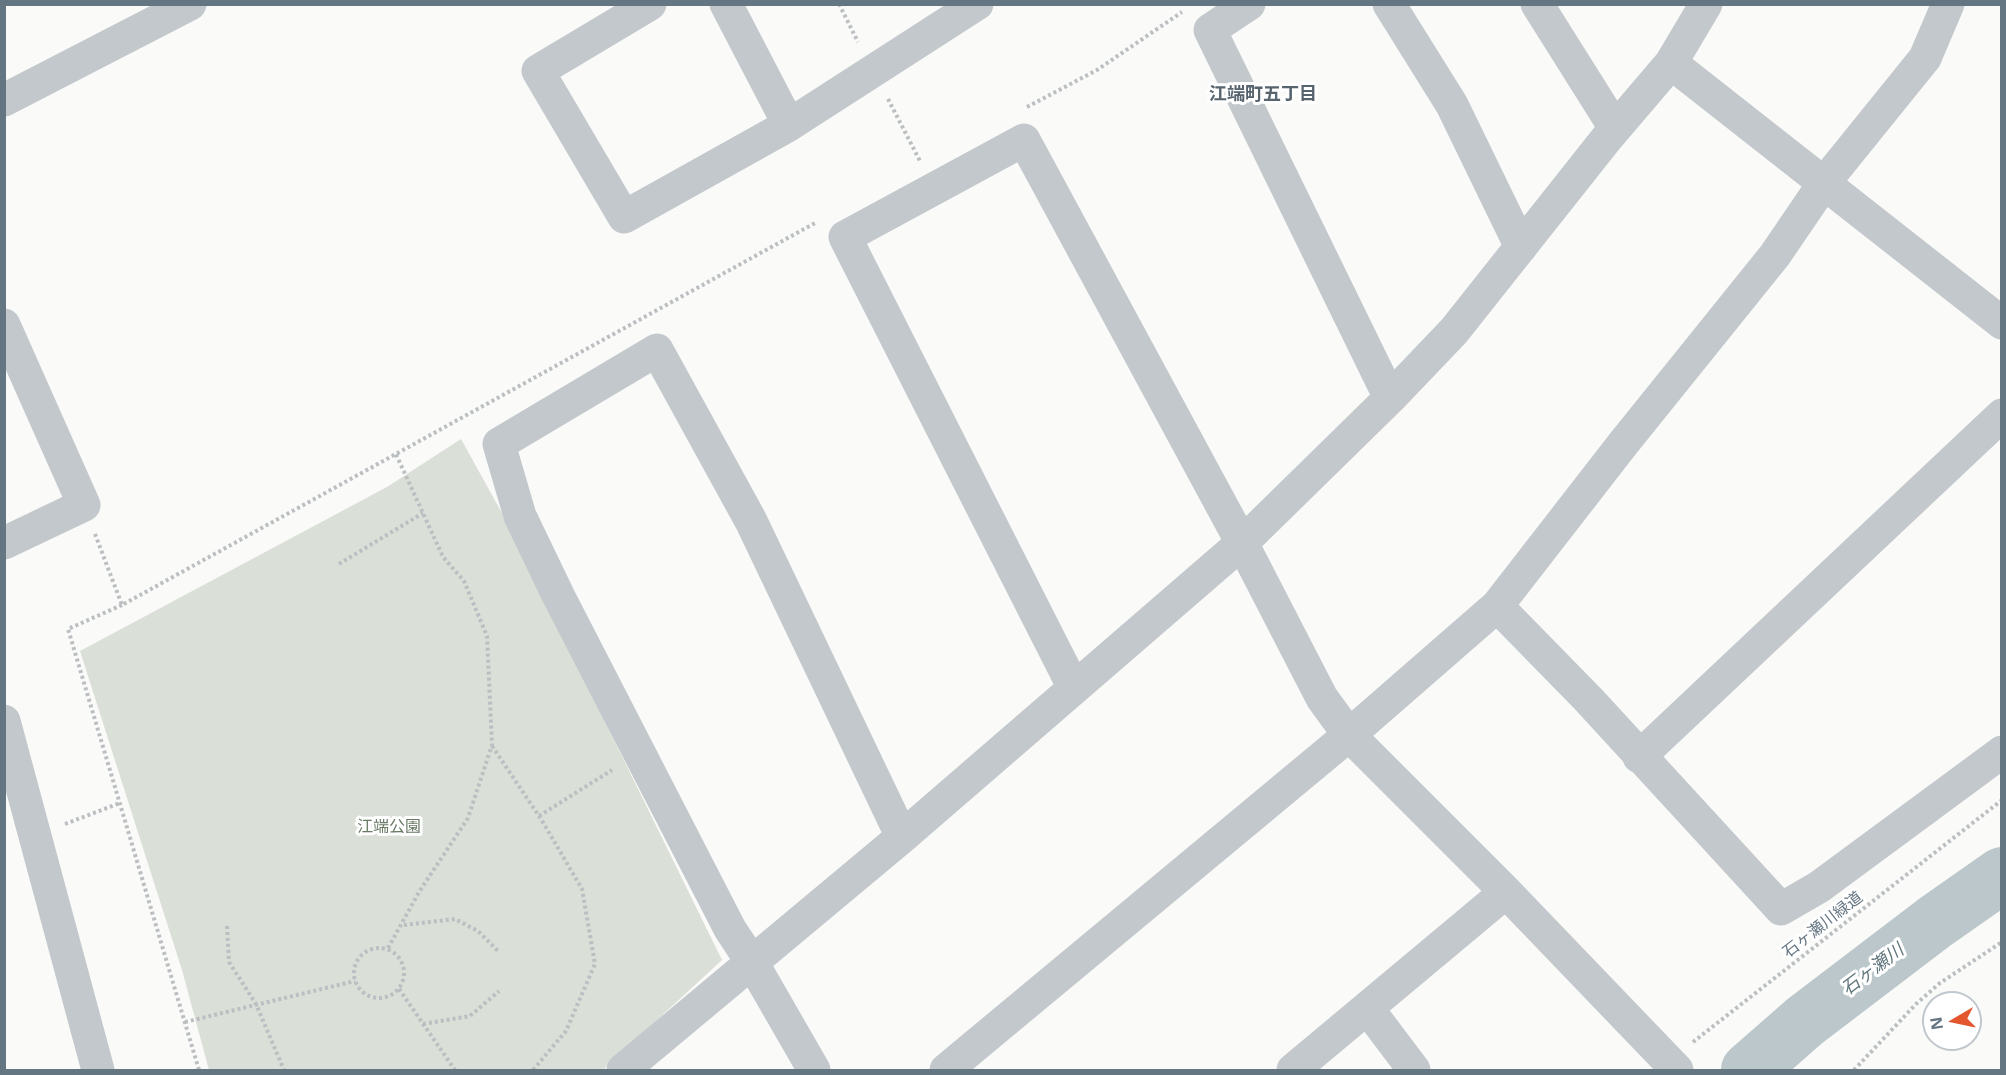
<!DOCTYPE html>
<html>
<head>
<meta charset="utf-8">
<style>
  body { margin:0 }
  #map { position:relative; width:2006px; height:1075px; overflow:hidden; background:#fafaf8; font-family:"Open Sans",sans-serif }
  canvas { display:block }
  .frame { position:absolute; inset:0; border:6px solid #657683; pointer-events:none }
  .north { position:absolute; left:1922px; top:991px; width:60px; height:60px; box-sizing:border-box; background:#fff; border:2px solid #c1c8cd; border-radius:50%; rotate:261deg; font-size:16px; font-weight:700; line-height:24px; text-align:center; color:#657683 }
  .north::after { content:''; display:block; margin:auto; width:21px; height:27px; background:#e4572e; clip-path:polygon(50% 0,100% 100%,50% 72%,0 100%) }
</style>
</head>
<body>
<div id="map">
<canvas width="2006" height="1075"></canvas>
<div class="frame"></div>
<div class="north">N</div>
</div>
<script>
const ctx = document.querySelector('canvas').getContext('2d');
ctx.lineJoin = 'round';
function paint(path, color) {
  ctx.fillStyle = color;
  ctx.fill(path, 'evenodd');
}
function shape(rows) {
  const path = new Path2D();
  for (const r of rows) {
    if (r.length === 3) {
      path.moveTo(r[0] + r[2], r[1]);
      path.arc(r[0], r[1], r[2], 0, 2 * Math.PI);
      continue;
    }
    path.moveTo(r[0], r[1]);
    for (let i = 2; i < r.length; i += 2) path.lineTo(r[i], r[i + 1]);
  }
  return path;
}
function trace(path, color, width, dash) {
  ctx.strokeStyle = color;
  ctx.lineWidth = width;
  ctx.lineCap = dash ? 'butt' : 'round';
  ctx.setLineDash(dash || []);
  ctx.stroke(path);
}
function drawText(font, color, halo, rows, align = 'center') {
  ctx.font = font + ' "Open Sans","Noto Sans JP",sans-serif';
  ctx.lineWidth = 6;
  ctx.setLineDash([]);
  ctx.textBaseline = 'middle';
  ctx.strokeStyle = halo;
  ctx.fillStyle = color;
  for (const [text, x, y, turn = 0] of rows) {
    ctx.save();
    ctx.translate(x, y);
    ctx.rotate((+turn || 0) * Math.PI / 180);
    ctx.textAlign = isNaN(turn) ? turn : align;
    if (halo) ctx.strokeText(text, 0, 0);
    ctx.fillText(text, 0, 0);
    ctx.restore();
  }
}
paint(shape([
  [461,439,508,524,722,960,603,1070,209,1070,182,970,80,651,387,487]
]), '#dadfd7');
trace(shape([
  [1749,1070,1805,1021,1935,922,2002,875]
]), '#bbc7cb', 56);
trace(shape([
  [839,4,858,42],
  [888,99,920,161],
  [1027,107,1097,70,1182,12],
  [95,534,122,605,815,223],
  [339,564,423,513],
  [122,605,68,629,199,1070],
  [492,746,541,819,582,889,595,964,566,1031,533,1070],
  [539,816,612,770],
  [65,824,120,803],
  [404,925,455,919,478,931,498,951],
  [227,926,229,962,256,1004,284,1070],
  [388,948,419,892,468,818,492,745,487,636,464,581,443,557,395,452],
  [379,973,25],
  [399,989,455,1070],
  [185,1022,355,981],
  [423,1024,470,1016,499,991],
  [1693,1042,2002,800],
  [1854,1070,1916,1004,1940,983,2002,942]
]), '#bbbfc2', 4, [3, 3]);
trace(shape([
  [650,4,538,71,624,217,789,125,977,4],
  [726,4,789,125],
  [1249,4,1210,30,1390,398],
  [1389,4,1452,105,1521,247],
  [1537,4,1615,128],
  [1671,63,2002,323],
  [4,100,190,4],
  [4,325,84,505,4,543],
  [1497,606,1589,700,1781,909,1819,887,2002,752],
  [1074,688,845,237,1024,140,1242,543,1322,698,1349,735,1506,892,1677,1070],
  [4,721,98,1070],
  [1639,757,2002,415],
  [1368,1009,1414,1070],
  [623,1070,902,837,1242,543,1390,398,1454,331,1607,138,1671,63,1706,4],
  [814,1070,753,964,730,929,558,595,520,516,499,444,657,350,751,521,902,837],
  [946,1070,1349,735,1497,606,1622,445,1775,255,1824,183,1925,58,1948,4],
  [1293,1070,1506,892]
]), '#c3c8cc', 33);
drawText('16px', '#687a64', '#fff', [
  ["江端公園",389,827]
]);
drawText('16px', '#657683', '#fff', [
  ["石ヶ瀬川緑道",1823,925,-38]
]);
drawText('bold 18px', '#57646e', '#fff', [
  ["江端町五丁目",1263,95]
]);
drawText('italic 18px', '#60757c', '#fff', [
  ["石ヶ瀬川",1873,970,-37]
]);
</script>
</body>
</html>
